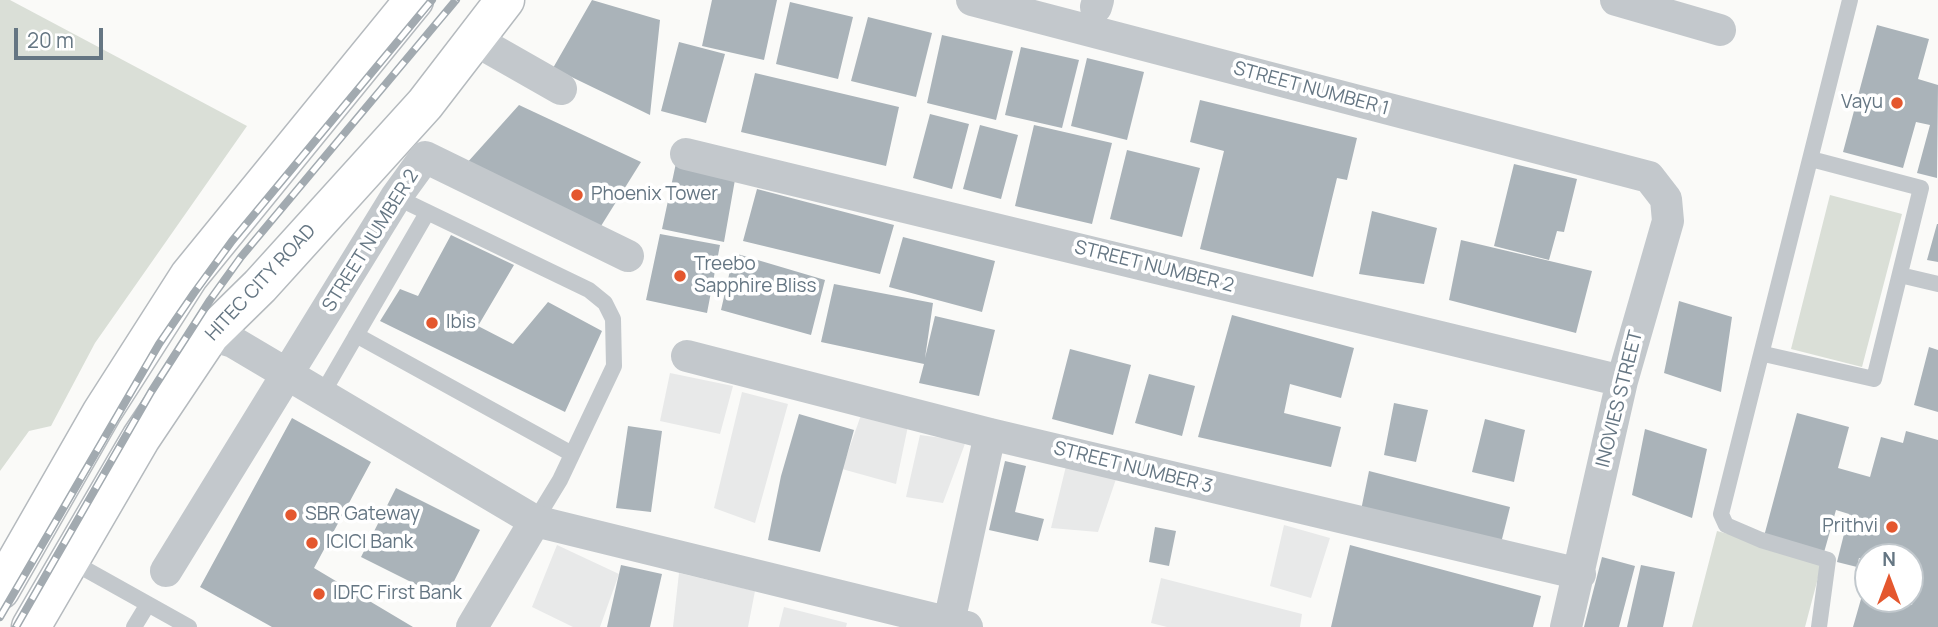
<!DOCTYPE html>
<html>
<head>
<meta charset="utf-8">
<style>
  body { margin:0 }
  #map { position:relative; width:1938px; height:627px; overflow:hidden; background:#fafaf8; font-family:Manrope,sans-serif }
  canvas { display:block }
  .north { position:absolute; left:1854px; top:543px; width:70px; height:70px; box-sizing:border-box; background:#fff; border:2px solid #c1c8cd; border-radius:50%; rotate:0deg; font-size:19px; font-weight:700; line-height:28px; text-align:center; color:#657683 }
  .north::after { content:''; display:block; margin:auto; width:24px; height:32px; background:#e4572e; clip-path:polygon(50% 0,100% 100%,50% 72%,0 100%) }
  .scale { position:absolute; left:14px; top:28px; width:89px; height:32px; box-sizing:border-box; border:4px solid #657683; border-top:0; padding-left:9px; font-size:21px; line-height:24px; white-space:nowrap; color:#657683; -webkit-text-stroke:5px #fff; paint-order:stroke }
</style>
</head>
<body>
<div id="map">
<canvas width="1938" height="627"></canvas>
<div class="north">N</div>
<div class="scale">20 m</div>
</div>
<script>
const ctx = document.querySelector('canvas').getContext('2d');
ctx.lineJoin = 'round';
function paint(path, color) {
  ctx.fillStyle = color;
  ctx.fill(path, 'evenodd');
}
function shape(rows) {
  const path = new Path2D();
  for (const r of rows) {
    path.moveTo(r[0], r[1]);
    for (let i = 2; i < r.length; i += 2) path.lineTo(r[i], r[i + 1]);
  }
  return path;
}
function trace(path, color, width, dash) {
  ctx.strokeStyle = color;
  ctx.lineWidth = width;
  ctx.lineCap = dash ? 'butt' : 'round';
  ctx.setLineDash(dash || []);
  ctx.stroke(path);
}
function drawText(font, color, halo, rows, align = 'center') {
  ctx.font = font + ' Manrope,sans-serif';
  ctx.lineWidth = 7;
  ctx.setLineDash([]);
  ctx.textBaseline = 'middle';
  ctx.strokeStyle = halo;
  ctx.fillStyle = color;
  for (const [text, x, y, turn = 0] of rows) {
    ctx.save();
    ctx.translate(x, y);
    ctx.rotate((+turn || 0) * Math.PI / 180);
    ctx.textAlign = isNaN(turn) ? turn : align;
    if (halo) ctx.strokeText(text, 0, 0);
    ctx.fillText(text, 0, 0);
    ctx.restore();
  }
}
paint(shape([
  [670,373,733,386,720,434,660,421],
  [742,392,788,404,755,523,714,508],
  [861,415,908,426,896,484,842,469],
  [920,435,966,441,943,503,906,497],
  [1066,466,1116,479,1098,532,1051,528],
  [1284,525,1330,538,1311,598,1270,586],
  [557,545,619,574,600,627,573,627,532,607],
  [679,573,755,591,748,627,673,627],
  [1161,578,1302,614,1300,627,1167,627,1151,623],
  [784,607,847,623,846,627,779,627]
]), '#e8e9e9');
paint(shape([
  [0,0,10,0,247,126,95,343,51,426,29,431,0,471],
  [1830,195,1902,214,1862,367,1791,349],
  [1717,531,1823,559,1805,627,1692,627]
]), '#dadfd7');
paint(shape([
  [592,0,660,20,650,115,553,68],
  [712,0,777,0,764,60,702,46],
  [790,2,853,17,838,79,776,64],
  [868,17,932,33,916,97,851,81],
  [1877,25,1929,39,1918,79,1938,85,1937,178,1917,173,1930,125,1916,122,1903,168,1843,152],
  [942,35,1013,51,996,120,927,103],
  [679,42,725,54,706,123,661,111],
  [1021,47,1079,60,1062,128,1005,115],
  [1087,58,1144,72,1127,140,1071,126],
  [755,73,899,107,886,166,741,132],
  [1200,100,1357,138,1347,180,1337,178,1313,277,1200,249,1224,151,1190,142],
  [519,105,641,162,601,226,466,164],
  [930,114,969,124,952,189,913,178],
  [980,125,1018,135,1001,199,963,189],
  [1034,125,1112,143,1092,224,1015,206],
  [1127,150,1200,168,1182,237,1110,219],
  [676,163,736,174,724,242,662,229],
  [1514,164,1577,179,1564,232,1557,231,1549,260,1494,246],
  [757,189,894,225,880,274,743,241],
  [1372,211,1437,228,1424,284,1359,274],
  [1937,224,1938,224,1938,262,1927,260],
  [660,234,720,245,707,313,646,300],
  [451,235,514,265,478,326,513,344,548,302,602,331,565,412,380,321,400,289,418,296],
  [903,237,995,261,982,312,889,287],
  [1461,240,1592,271,1576,333,1449,300],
  [734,253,825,280,811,335,721,310],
  [834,284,933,303,925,358,935,316,995,330,979,396,919,383,924,364,821,342],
  [1679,301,1732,317,1721,392,1664,373],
  [1232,315,1354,348,1341,398,1290,384,1284,413,1341,427,1331,467,1198,437],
  [1929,347,1938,350,1938,412,1914,405],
  [1070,349,1131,365,1113,435,1052,419],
  [1149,374,1195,386,1182,436,1135,423],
  [1394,403,1428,410,1416,462,1384,455],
  [1797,413,1849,427,1838,468,1870,477,1881,437,1903,443,1906,431,1938,440,1938,627,1853,627,1863,592,1868,593,1868,599,1891,599,1912,605,1915,591,1910,590,1910,557,1868,557,1868,579,1860,577,1865,560,1859,558,1857,567,1837,562,1849,514,1836,510,1823,556,1763,540],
  [799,414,854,430,820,552,768,540,781,476],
  [292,418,371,462,314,568,413,627,272,627,200,587],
  [1485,419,1525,430,1514,482,1472,472],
  [628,426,662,431,651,512,616,508],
  [1645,429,1707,449,1692,518,1632,495],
  [1005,461,1026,466,1015,512,1044,519,1038,541,989,530],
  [1369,471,1510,507,1499,551,1360,515],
  [396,488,480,530,445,599,361,557],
  [1155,527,1176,531,1169,566,1149,562],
  [1350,545,1541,596,1533,627,1331,627],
  [1602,557,1635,566,1619,627,1584,627],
  [621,565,662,574,650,627,607,627],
  [1641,565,1675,572,1663,627,1627,627]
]), '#aab3b9');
const primary = shape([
  [0,590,102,412,189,276,414,0],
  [31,627,141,438,210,335,260,286,425,104,505,0]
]);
trace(primary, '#b5babe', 41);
trace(shape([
  [396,197,589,290,605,303,613,319,614,366,560,480,535,521],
  [1900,275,1938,284],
  [356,335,572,454],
  [1764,354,1874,379,1921,188,1811,159],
  [321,396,427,213],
  [69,560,189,627],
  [134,627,148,604],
  [1819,627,1828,560,1761,540,1726,525,1721,514,1850,0]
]), '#c3c8cc', 16);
trace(shape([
  [972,0,1649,177,1666,199,1668,221,1622,381,1566,627],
  [1616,0,1720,30],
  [1096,7,1098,0],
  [475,40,561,89],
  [686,154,1622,381],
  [210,335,233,342,535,521,967,627],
  [687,356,990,434,1580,574],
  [166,571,396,197,425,157,628,256],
  [472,627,535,521],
  [948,627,990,434]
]), '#c3c8cc', 32);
trace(primary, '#fff', 38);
const rail = shape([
  [0,617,159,344,194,293,232,241,432,0],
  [16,627,151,392,210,300,241,257,456,0]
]);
trace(rail, '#a2aab0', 8);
trace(rail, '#fff', 5, [16]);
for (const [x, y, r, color] of [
  [1897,103,7,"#e4572e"],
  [577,195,7,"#e4572e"],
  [680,276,7,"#e4572e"],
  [432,323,7,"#e4572e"],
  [291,515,7,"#e4572e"],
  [1892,527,7,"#e4572e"],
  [312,543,7,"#e4572e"],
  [319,594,7,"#e4572e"]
]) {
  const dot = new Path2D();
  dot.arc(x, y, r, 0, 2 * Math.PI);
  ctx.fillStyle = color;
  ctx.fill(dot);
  trace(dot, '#fff', 2.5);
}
drawText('19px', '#657683', '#fff', [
  ["STREET NUMBER 1",1311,89,15],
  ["STREET NUMBER 2",371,241,-58],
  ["STREET NUMBER 2",1154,267,14],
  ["HITEC CITY ROAD",261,283,-47],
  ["INOVIES STREET",1620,399,-76],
  ["STREET NUMBER 3",1133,468,14]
]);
drawText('19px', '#657683', '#fff', [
  ["Vayu",1883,103,"right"],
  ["Phoenix Tower",591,195],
  ["Treebo",694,265],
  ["Sapphire Bliss",694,287],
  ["Ibis",446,323],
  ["SBR Gateway",305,515],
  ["Prithvi",1878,527,"right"],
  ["ICICI Bank",326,543],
  ["IDFC First Bank",333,594]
], 'left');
</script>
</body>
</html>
